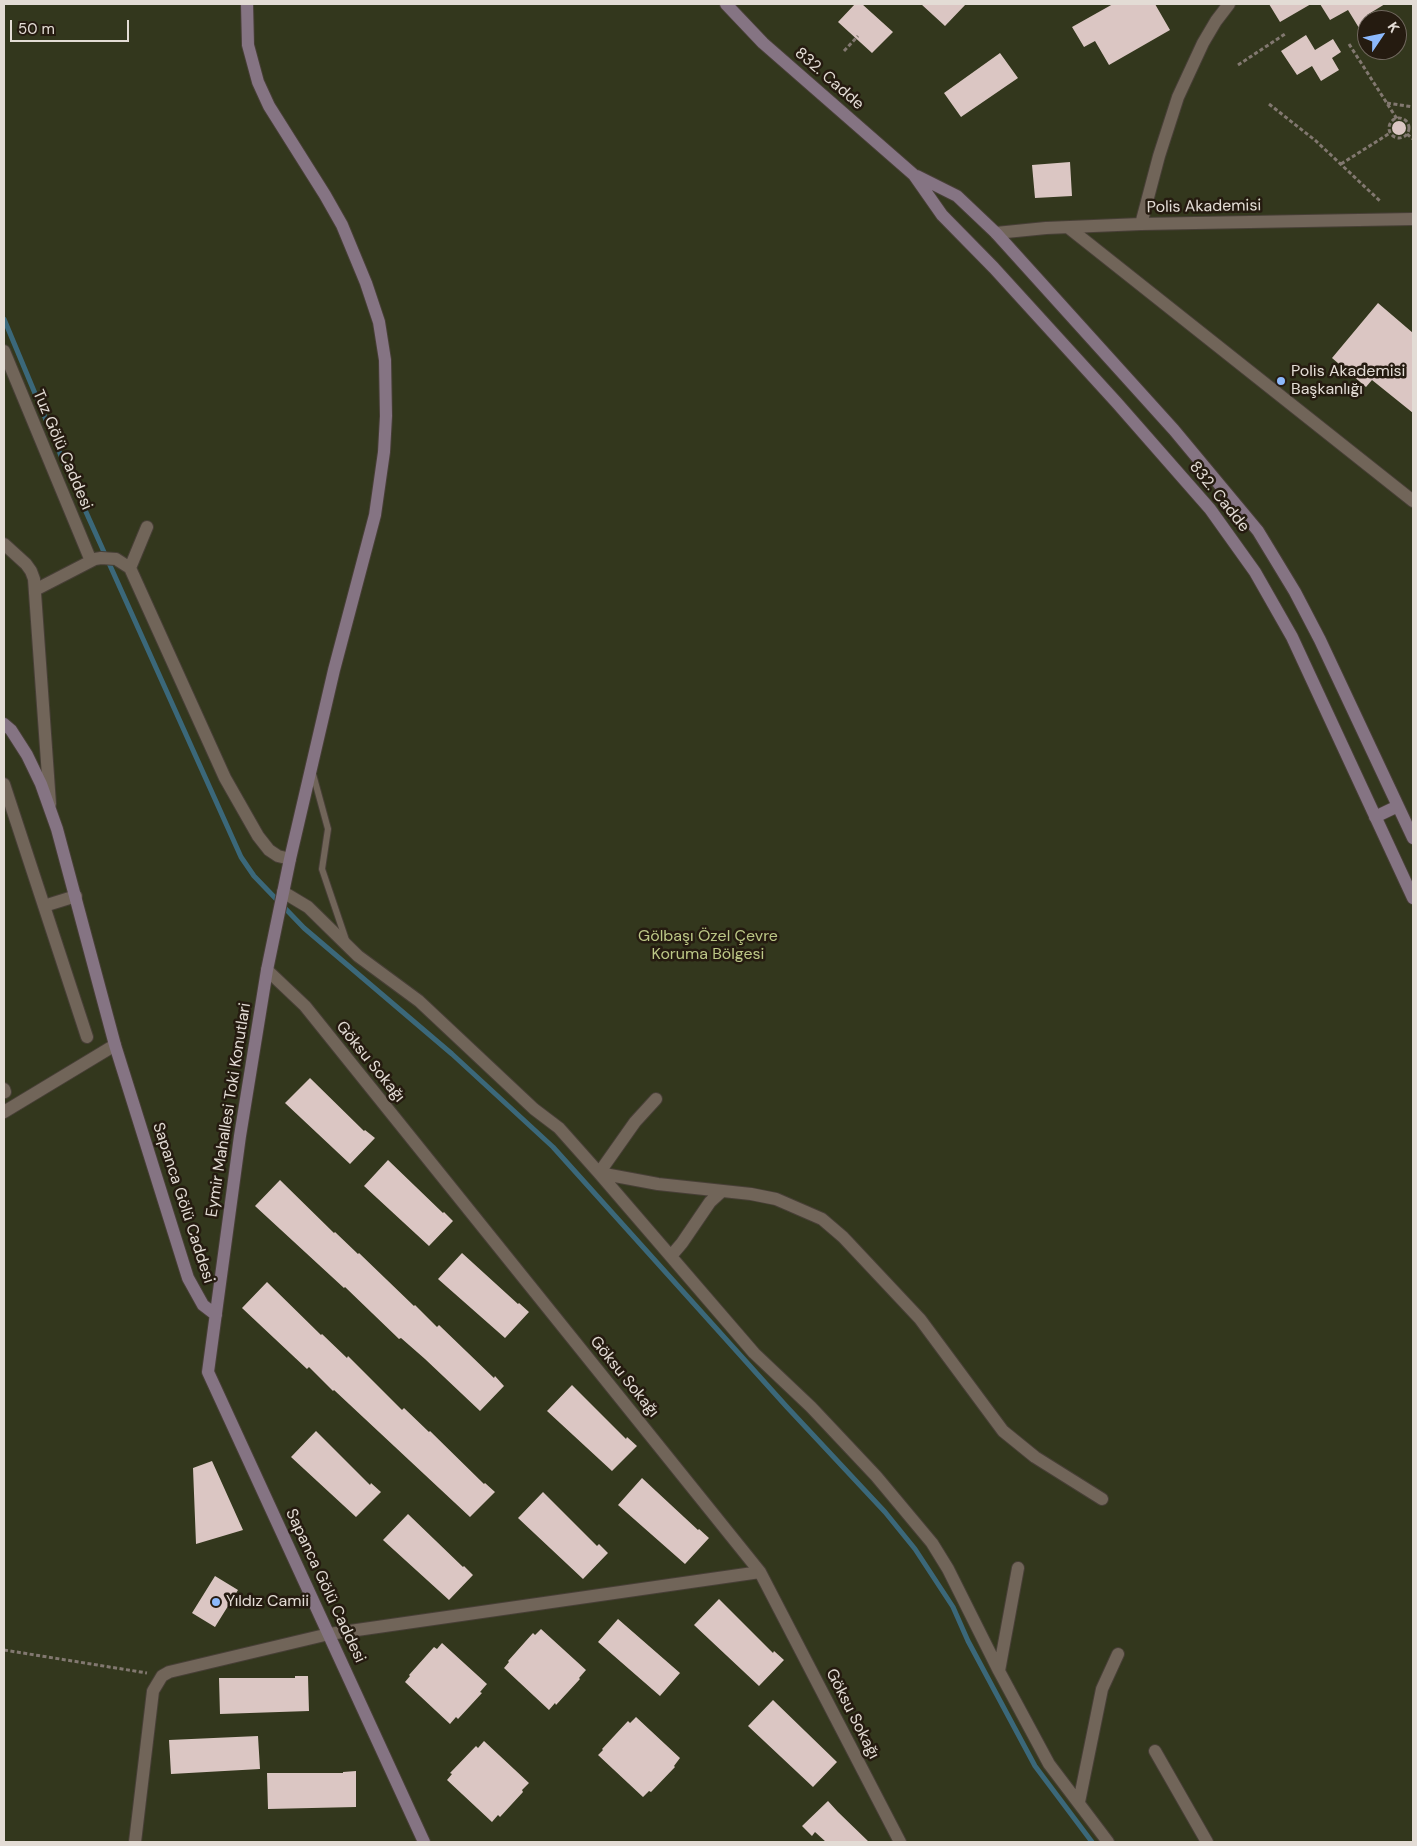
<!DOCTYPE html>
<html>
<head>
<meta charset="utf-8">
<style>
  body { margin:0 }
  #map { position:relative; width:1417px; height:1846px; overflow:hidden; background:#2f241a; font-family:"DM Sans",sans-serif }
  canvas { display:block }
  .frame { position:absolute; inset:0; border:5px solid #e3dcd5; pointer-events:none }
  .north { position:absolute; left:1357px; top:10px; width:50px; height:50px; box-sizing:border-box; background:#251b10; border:1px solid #71685f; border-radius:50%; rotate:56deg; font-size:14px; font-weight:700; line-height:20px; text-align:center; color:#e3dcd5 }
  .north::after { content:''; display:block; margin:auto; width:18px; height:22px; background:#8cb9fc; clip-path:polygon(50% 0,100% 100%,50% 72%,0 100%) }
  .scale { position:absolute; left:10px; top:20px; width:119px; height:22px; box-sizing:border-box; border:2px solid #e3dcd5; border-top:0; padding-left:6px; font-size:15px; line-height:18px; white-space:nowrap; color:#e3dcd5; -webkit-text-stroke:4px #251b10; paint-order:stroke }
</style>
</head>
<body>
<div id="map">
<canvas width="1417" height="1846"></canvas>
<div class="frame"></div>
<div class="north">K</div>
<div class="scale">50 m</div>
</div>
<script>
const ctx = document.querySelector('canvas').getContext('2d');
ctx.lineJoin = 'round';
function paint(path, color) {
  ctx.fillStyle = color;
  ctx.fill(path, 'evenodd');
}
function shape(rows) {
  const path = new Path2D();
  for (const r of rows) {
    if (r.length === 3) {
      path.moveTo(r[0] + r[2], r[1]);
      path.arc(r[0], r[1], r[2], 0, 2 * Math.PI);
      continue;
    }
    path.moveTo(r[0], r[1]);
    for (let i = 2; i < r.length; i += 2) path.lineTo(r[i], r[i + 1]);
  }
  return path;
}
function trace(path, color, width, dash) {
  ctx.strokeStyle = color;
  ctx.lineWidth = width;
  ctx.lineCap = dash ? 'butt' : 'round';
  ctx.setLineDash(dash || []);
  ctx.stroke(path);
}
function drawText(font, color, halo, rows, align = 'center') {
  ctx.font = font + ' "DM Sans",sans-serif';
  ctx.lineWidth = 5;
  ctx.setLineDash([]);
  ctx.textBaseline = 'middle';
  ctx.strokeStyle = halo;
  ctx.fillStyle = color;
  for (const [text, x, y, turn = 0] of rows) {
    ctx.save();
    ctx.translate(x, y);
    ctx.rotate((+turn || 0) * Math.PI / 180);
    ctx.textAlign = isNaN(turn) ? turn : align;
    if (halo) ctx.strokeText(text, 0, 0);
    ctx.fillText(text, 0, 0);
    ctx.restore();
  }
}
paint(shape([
  [4,4,1413,4,1413,1842,4,1842],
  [1367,20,1397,20,1397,50,1367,50]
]), '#33371d');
trace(shape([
  [4,319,64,463,241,857,254,876,304,928,452,1054,553,1147,786,1406,885,1512,915,1549,953,1607,968,1641,1035,1766,1092,1842]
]), '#3b687a', 5);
paint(shape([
  [855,4,862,4,893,32,872,53,838,22],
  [921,4,966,4,945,26],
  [1113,4,1155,4,1170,30,1109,65,1095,41,1084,47,1072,27],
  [1269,4,1311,4,1280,22],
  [1320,4,1385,4,1367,15,1367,41,1348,10,1330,20],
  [1306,35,1315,50,1333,39,1341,52,1332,58,1339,70,1321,81,1312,66,1297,75,1281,51],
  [1000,53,1018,78,961,117,944,93],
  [1399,128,7],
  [1070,162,1072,196,1035,198,1032,165],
  [1378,303,1413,333,1413,413,1372,380,1366,387,1332,358],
  [310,1078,364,1131,365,1130,375,1138,350,1164,285,1103],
  [388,1160,443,1213,444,1212,453,1221,429,1246,364,1186],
  [280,1180,334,1233,335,1232,358,1254,359,1253,414,1306,415,1305,437,1327,439,1325,494,1378,495,1376,504,1386,480,1411,425,1359,401,1338,399,1339,345,1287,344,1288,255,1206],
  [462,1253,518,1304,519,1303,529,1312,505,1338,438,1279],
  [267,1282,321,1335,322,1334,347,1358,348,1356,402,1410,404,1408,429,1432,430,1431,484,1484,485,1483,495,1492,470,1517,334,1390,333,1391,309,1367,307,1369,242,1308],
  [572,1385,626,1439,627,1437,637,1446,612,1471,547,1411],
  [316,1431,370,1485,371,1483,381,1492,356,1517,291,1457],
  [212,1461,243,1530,196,1544,193,1468],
  [642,1478,698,1530,699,1529,709,1538,685,1564,618,1505],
  [543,1492,597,1546,599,1544,608,1553,583,1579,518,1518],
  [408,1514,463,1567,464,1566,473,1575,449,1600,383,1540],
  [215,1576,238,1590,215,1627,192,1613],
  [719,1599,773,1653,774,1651,784,1660,759,1686,694,1625],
  [618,1619,680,1673,660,1696,598,1642],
  [541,1629,586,1670,579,1678,580,1679,556,1705,555,1703,549,1710,504,1668,509,1662,508,1661,533,1633,535,1635],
  [442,1643,487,1684,480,1692,482,1693,458,1719,456,1717,450,1724,405,1682,410,1676,409,1675,434,1647,437,1649],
  [295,1676,308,1676,309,1711,220,1714,219,1678,295,1678],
  [773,1700,837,1762,813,1787,748,1726],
  [636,1717,680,1758,674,1766,675,1767,651,1792,649,1791,643,1797,598,1755,603,1750,602,1749,628,1721,630,1723],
  [258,1736,260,1769,171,1774,169,1740],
  [484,1741,529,1783,522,1790,523,1792,500,1817,498,1815,492,1822,447,1780,452,1774,450,1773,476,1746,478,1748],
  [356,1771,356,1807,268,1809,267,1773,343,1773,343,1772],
  [828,1801,838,1812,869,1842,826,1842,815,1832,812,1836,802,1826]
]), '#dbc6c3');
const lane = shape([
  [313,774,328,829,322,869,346,940]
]);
const street = shape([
  [1141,224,1159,156,1178,97,1203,43,1216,21,1229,4],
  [1069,228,1413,501],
  [996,233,1046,228,1141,224,1413,219],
  [4,351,91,561],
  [4,544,26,564,31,571,34,579,50,804],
  [130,568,147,527],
  [35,590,95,559,101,558,116,559,130,568,225,778,258,836,269,850,278,856,290,859],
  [4,784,87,1037],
  [283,892,308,907,358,956,419,1001,534,1109,559,1128,599,1173,754,1353,811,1407,876,1476,932,1543,948,1569,999,1671,1049,1764,1108,1842],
  [44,906,76,896],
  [267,970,305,1006,760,1572,900,1842],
  [4,1089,5,1092],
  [656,1099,635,1122,599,1173,658,1184,751,1194,776,1199,822,1219,843,1237,920,1319,1003,1431,1035,1457,1102,1499],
  [4,1112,115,1045],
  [671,1256,682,1243,710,1202,722,1191],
  [999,1671,1018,1568],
  [1155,1751,1207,1842],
  [1079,1802,1102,1689,1118,1654],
  [135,1842,153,1691,162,1676,169,1672,329,1634,760,1572]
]);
const secondary = shape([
  [247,4,248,45,258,82,269,106,325,195,342,225,366,283,379,322,385,360,386,416,384,452,375,515,334,670,290,859,267,970,240,1136,208,1372,424,1842],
  [726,4,763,43,914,175,942,215,994,268,1117,403,1210,509,1255,572,1292,637,1413,898],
  [917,176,957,196,996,233,1174,430,1258,531,1295,592,1320,640,1413,838],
  [4,724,11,730,27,755,41,784,57,829,115,1045,188,1278,203,1305,216,1315],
  [1375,817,1398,806]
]);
trace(lane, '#473f36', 8);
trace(street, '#473f36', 14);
trace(secondary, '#473f36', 14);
trace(shape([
  [1349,44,1397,119],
  [844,51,858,36],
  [1238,65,1285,34],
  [1387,103,1413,107],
  [1269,104,1316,141,1380,201],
  [1399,128,10],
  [1407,134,1413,139],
  [1341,164,1390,133],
  [4,1650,147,1673]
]), '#827870', 3, [4, 2.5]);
trace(lane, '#716559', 6);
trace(street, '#716559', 12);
trace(secondary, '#857483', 12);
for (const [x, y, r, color] of [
  [1281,381,5,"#8cb9fc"],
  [216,1602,5,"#8cb9fc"]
]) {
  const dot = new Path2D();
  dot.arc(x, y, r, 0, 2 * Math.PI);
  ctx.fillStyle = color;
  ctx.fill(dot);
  trace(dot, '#251b10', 2);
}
drawText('16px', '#e3dcd5', '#251b10', [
  ["832. Cadde",829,79,41],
  ["Polis Akademisi",1204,207,-1],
  ["Tuz Gölü Caddesi",62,450,67],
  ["832. Cadde",1219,497,51],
  ["Göksu Sokağı",370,1062,51],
  ["Eymir Mahallesi Toki Konutlari",229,1110,-81],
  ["Sapanca Gölü Caddesi",183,1203,72],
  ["Göksu Sokağı",624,1377,51],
  ["Sapanca Gölü Caddesi",325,1586,65],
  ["Göksu Sokağı",852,1714,63]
]);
drawText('16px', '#e3dcd5', '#251b10', [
  ["Polis Akademisi",1291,372],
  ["Başkanlığı",1291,390],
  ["Yıldız Camii",226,1602]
], 'left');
drawText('16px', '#bcc786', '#251b10', [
  ["Gölbaşı Özel Çevre",708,937],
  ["Koruma Bölgesi",708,955]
]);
</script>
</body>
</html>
